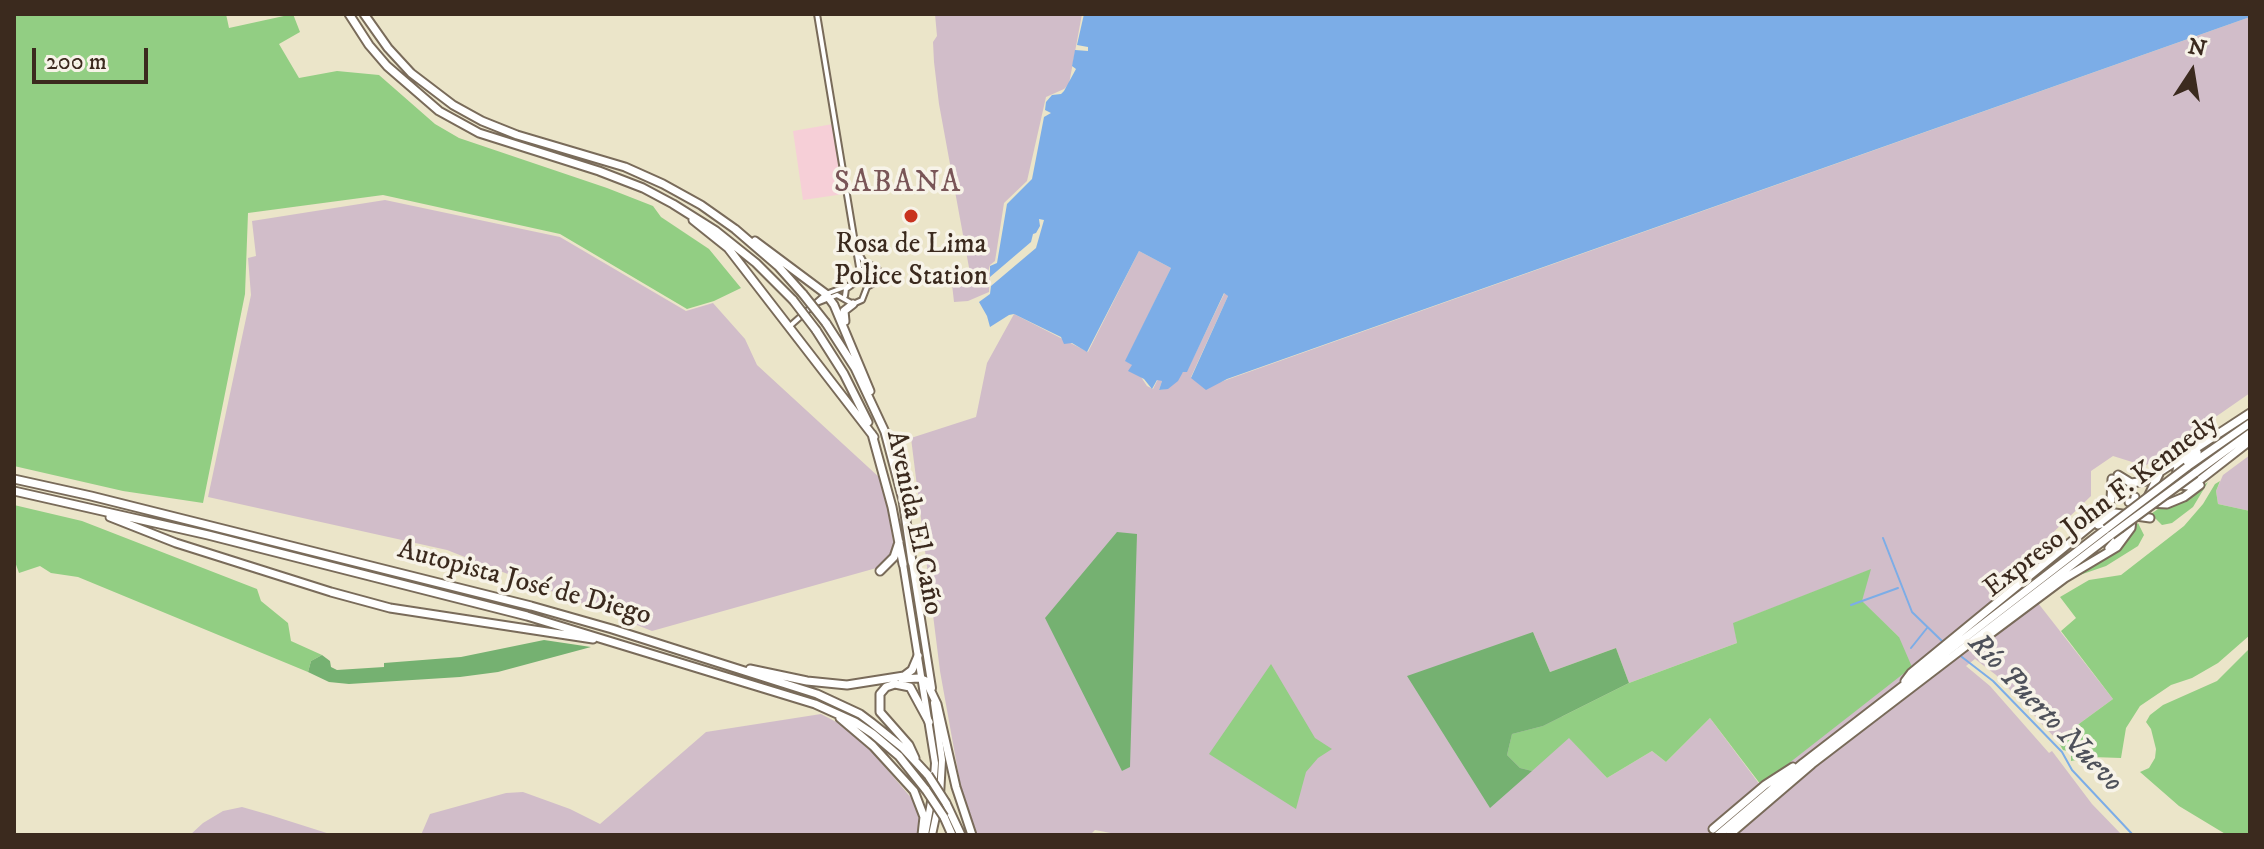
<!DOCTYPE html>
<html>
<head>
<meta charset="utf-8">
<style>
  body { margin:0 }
  #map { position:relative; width:2264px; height:849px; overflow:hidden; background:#ebe5c9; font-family:"IM FELL DW Pica",serif }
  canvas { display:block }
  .frame { position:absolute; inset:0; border:16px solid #3b2a1e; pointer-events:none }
  .north { position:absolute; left:2152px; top:32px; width:80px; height:80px; -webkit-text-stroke:6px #f7f3e8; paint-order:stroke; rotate:12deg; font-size:22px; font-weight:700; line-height:32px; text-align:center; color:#3b2a1e }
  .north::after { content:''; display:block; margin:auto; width:28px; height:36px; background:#3b2a1e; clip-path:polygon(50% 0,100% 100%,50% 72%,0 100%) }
  .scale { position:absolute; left:32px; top:48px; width:116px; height:36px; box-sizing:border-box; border:4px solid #3b2a1e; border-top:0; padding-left:10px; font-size:24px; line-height:28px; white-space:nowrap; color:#3b2a1e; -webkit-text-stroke:6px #f7f3e8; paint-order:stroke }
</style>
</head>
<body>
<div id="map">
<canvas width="2264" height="849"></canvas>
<div class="frame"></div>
<div class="north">N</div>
<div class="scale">200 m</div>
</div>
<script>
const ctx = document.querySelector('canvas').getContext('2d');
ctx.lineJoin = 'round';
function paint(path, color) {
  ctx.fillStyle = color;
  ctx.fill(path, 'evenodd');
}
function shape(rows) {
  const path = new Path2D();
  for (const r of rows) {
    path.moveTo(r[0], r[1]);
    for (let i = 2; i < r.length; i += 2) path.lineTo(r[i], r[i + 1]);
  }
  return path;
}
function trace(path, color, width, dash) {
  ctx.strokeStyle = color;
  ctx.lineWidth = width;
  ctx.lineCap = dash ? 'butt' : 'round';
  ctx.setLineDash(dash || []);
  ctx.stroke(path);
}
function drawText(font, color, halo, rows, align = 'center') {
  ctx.font = font + ' "IM FELL DW Pica",serif';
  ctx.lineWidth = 7;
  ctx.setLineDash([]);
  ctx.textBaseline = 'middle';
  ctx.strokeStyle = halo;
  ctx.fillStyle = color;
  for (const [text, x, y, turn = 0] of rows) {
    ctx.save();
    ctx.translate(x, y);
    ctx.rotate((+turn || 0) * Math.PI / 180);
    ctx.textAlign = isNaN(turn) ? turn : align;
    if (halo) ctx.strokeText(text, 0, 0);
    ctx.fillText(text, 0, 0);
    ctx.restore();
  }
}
paint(shape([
  [833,124,844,194,803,200,793,131]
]), '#f6cfd7');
paint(shape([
  [935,14,1082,14,1069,84,1064,89,1046,97,1027,181,1004,203,995,261,990,265,988,272,990,273,989,292,968,301,954,302,952,284,970,273,939,104,934,62,933,42,937,36],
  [2250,17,2250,393,2145,466,2113,456,2091,471,2091,496,2013,571,2113,699,2057,740,1996,675,1975,659,1966,666,1990,686,2049,753,2052,751,2092,804,2122,835,1121,835,1095,830,1090,835,976,835,964,805,940,671,911,438,976,417,987,363,1014,314,1088,352,1139,251,1171,268,1126,361,1133,365,1147,386,1153,389,1158,379,1162,381,1159,390,1165,389,1183,372,1187,371,1225,292,1228,296,1191,377,1203,387,1212,385],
  [1870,570,1861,601,1899,637,1760,785,1710,718,1666,762,1652,751,1607,778,1569,737,1533,632,1550,672,1616,648,1629,683,1737,643,1734,623],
  [385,200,560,237,686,311,713,303,745,339,757,365,880,478,890,519,894,549,893,555,880,567,652,631,447,550,208,497,251,295,248,258,256,256,252,221],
  [2250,455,2250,511,2218,504,2216,491,2223,475],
  [821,714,844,726,863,741,913,800,921,824,919,835,421,835,430,814,506,793,523,792,570,809,600,824,706,732],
  [242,807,270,815,333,835,190,835,203,823,223,811]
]), '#d1bdc9');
paint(shape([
  [14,14,226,14,229,28,293,14,300,32,279,44,299,78,337,71,379,75,435,124,459,138,607,188,653,206,661,217,709,249,741,288,714,301,687,309,560,234,383,195,248,213,245,294,203,503,123,491,14,466],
  [2220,481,2216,491,2218,504,2250,511,2250,635,2218,663,2192,678,2171,685,2140,706,2126,728,2121,758,2092,757,2071,761,2071,752,2063,750,2057,740,2113,699,2061,631,2076,618,2060,597,2089,580,2121,575,2184,526,2203,504,2215,484],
  [2208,482,2193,507,2172,523,2162,525,2151,514,2158,509,2181,503],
  [14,505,82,521,257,589,261,601,288,623,291,641,322,655,311,661,308,672,78,577,51,573,40,566,19,573,14,559],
  [2138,523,2144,535,2138,546,2106,566,2074,577,1968,653,2078,573,2116,551],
  [1871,569,1862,601,1899,637,1912,667,1761,785,1710,718,1666,762,1652,751,1607,778,1569,738,1532,771,1520,768,1507,755,1512,734,1543,726,1629,683,1737,643,1733,623],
  [2250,648,2250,835,2227,835,2179,806,2140,772,2149,768,2155,758,2156,749,2151,729,2146,722,2150,715,2163,705,2217,681],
  [1271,664,1315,738,1332,749,1318,758,1306,772,1296,809,1209,754]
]), '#92ce83');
paint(shape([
  [1117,532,1137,534,1130,767,1122,771,1045,618],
  [1533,632,1550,672,1616,648,1629,683,1543,726,1512,734,1507,755,1520,768,1532,771,1490,808,1407,676],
  [544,640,591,647,498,672,460,677,349,684,329,682,308,672,311,661,322,655,330,661,331,667,337,670,384,667,384,663,461,657]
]), '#75b171');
paint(shape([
  [1084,14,2250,14,2250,17,1227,379,1206,390,1191,378,1228,296,1224,293,1187,372,1183,372,1178,381,1168,389,1159,390,1162,381,1157,380,1152,389,1144,379,1128,371,1132,365,1125,361,1171,268,1139,251,1087,352,1072,343,1064,344,1061,337,1014,314,1009,315,990,327,987,316,979,302,990,294,991,286,1036,248,1044,220,1039,219,1040,226,1036,233,1033,234,1031,242,990,277,990,266,997,263,1007,204,1032,179,1044,117,1051,113,1045,110,1046,102,1052,95,1061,94,1064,91,1076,69,1072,66,1075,50,1088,51,1088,47,1077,45]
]), '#7cade7');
trace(shape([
  [1883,538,1912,612,1943,642],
  [1851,605,1898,588],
  [1911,648,1927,628],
  [1958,654,1993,681,2062,752,2072,770,2133,835]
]), '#7cade7', 2);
const secondary = shape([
  [817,14,860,273],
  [845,296,846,289,859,280,862,270,868,265],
  [814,304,837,295,853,304,862,300,867,287,878,281,880,273,877,268,864,262,858,252],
  [790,326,826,294,850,285]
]);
const trunk = shape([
  [912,562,932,688],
  [903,564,935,763,933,791,925,835],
  [934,703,942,760,940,796],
  [932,835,938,807]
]);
const motorway = shape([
  [349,14,369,45,387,66,439,111,479,133,599,171,643,188,673,204,716,231,756,263,793,300],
  [364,14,388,48,411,73,453,105,482,121,517,135,625,167,663,184,701,205,735,229,778,266,803,294],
  [693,220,728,248,874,437],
  [755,241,826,294,834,305,870,391],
  [845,321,844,311,853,304],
  [826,323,855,368,885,432,903,500,912,562],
  [816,330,844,374,868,422],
  [872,434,892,507,903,564],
  [2197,452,2178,466,2175,480,2180,485,2188,486,2196,483,2250,441],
  [2187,467,2250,423],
  [2195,473,2250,433],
  [2118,475,2131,483,2146,481,2250,413],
  [14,479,91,496,531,606,612,629,817,694,860,714,872,723,903,748,928,775],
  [14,491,208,535,527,616,815,704,855,722,873,734,899,756,926,790],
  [2147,499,2159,474],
  [2129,502,2167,504,2184,497,2200,485],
  [110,517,176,543,331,592,390,608,593,639],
  [2100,517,2111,500,2112,479],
  [2098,525,2110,521,2120,530,2118,538,2109,548],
  [880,571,894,557,899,542],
  [1976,640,1982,640,2065,578,2117,547,2131,528,2135,497],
  [750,669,807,681,847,685,904,676,912,670,918,656],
  [902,679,919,678,926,681,937,704,956,787,972,835],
  [1905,681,1911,673,2094,523,2115,513,2150,518],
  [840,718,873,746,914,791,924,817,922,835],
  [915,758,909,745,880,712,880,694,886,687,895,684,910,687,929,722],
  [946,803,961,835],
  [944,817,952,835],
  [1713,829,1765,785,1793,767],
  [1718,835,1803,763,2106,529],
  [1729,835,1812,764,2111,535]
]);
trace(secondary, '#796b5a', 8);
trace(trunk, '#796b5a', 10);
trace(motorway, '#796b5a', 11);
trace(secondary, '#fff', 4);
trace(trunk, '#fff', 6);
trace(motorway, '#fff', 7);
const motorwayBridge = shape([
  [803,294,826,323],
  [793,300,816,330],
  [2106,529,2187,467],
  [2111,535,2195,473],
  [928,775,946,803],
  [926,790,944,817]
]);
trace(motorwayBridge, '#796b5a', 11, []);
trace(motorwayBridge, '#fff', 7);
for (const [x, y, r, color] of [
  [911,216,8,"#c8321e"]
]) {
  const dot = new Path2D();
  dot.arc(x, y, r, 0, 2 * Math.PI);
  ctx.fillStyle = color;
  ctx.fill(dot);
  trace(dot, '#f7f3e8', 3);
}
drawText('28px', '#3b2a1e', '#f7f3e8', [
  ["Rosa de Lima",911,246],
  ["Police Station",911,278]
]);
drawText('28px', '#3b2a1e', '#f7f3e8', [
  ["Expreso John F. Kennedy",2102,507,-37],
  ["Avenida El Caño",913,523,78],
  ["Autopista José de Diego",524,584,15]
]);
ctx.letterSpacing = '2px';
drawText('30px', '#795557', '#f7f3e8', [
  ["SABANA",898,185]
]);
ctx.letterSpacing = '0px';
drawText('italic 30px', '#4e515a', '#f7f3e8', [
  ["Río Puerto Nuevo",2044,714,46]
]);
</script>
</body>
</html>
